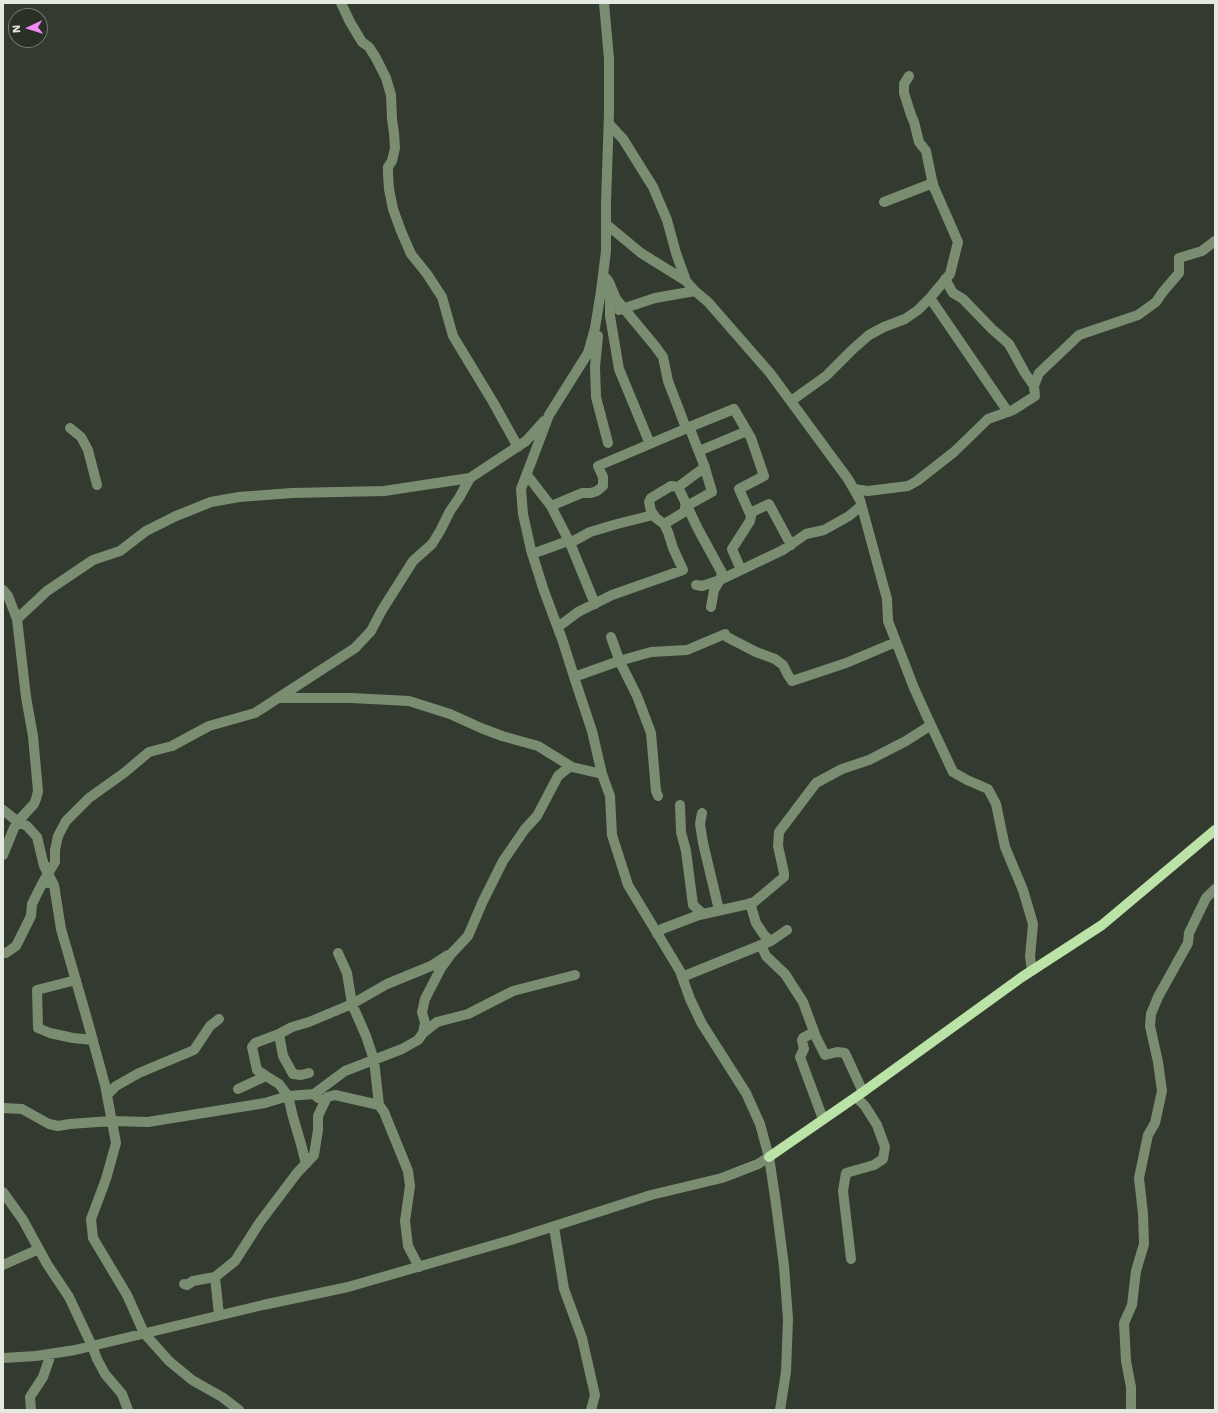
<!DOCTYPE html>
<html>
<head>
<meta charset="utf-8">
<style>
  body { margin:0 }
  #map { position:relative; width:1218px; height:1413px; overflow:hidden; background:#333a2f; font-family:"Work Sans",sans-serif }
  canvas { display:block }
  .frame { position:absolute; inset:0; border:4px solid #e4eae2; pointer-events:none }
  .north { position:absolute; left:8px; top:8px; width:40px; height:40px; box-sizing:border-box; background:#293025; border:1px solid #747a71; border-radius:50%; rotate:266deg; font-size:11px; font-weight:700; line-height:16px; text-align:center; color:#e4eae2 }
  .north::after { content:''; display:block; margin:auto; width:14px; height:18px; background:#f18af4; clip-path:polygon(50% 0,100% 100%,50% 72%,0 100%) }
</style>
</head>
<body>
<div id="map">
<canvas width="1218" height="1413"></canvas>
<div class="frame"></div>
<div class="north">N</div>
</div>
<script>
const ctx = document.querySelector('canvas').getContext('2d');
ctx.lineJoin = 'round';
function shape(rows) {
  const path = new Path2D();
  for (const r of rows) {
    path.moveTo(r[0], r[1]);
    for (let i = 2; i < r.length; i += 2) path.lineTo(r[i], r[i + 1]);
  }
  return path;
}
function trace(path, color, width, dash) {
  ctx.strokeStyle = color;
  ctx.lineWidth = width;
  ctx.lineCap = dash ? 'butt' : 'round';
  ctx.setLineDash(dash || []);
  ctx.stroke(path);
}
trace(shape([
  [341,3,350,22,362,42,369,47,376,58,386,78,391,95,392,119,394,133,395,148,392,161,388,167,388,175,389,189,393,209,401,231,411,254,427,274,442,297,453,336,493,402,518,447],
  [604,3,609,59,609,113,606,203,606,251,601,291,595,328,588,353,549,415,521,489,523,514,531,550,544,591,562,639,578,689,592,731,602,774,610,796,612,835,628,885,680,971,690,999,702,1024,746,1093,760,1124,769,1157,776,1204,784,1266,788,1319,786,1372,780,1410],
  [609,124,623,139,653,187,667,220,676,253,686,281,695,291,708,302,770,373,848,479,860,500,887,599,888,621,914,688,929,721,953,772,967,780,988,789,996,804,1005,847,1023,890,1033,924,1030,957,1032,970],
  [884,202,933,183],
  [606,224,641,253,686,281],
  [603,278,606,278,609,282,616,299,655,346,663,357,668,381,686,428],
  [610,291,610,316,619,369,650,444],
  [930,298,1008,412],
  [619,310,655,298,695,291],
  [598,336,595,367,596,397,608,443],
  [1034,386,1039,373,1079,335,1138,315,1156,302,1162,293,1179,273,1179,258,1202,251,1215,241],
  [791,401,826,376,853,349,869,335,884,327,905,319,918,310,930,298,950,274,958,242,933,185,926,151,919,142,914,122,911,115,904,93,904,84,909,76],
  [70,428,81,437,88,450,97,485],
  [699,451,747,431],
  [527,475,551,506,582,493,591,493,597,491,603,486,603,477,598,466,692,426],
  [678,487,705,467],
  [854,489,868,491,908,486,917,481,954,452,988,419,1013,410,1035,396,1034,386,1025,373,1009,344,992,329,963,299,953,293,945,279],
  [551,506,570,543,590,532,617,524,653,515],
  [664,524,656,518,651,511,649,502,651,498,671,486,678,487,698,529,722,573,720,580,702,586,696,585],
  [570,543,595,604],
  [532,554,568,541],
  [741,570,732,549,750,521,752,512,769,504,791,545],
  [3,590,8,596,17,619,26,697,33,736,38,791,36,799,34,804,21,818,14,828,3,855],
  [711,607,714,590,720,580,783,550,806,534,824,530,849,516,861,506],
  [17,619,47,591,93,560,120,551,146,531,176,516,211,502,239,497,292,493,384,491,470,478,526,441,544,421],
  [558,627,578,612,612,595,683,570,673,548,668,532,664,524,686,511,685,507,712,492,704,465,690,429,692,426,734,409,751,438,764,476,739,489,751,516],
  [611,637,620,662,637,696,651,733,656,791,658,796],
  [727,637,756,652,775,659,783,665,788,675,792,681,846,663,896,642],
  [574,677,619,661,651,652,687,650,725,634],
  [279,698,351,698,409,701,450,714,481,728,502,736,538,746,572,767],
  [680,805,681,832,686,851,693,905,703,914],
  [3,810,18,822,27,826,37,837,44,866,54,885,61,929,87,1019,105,1085,116,1143,106,1179,91,1219,93,1238,127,1295,144,1333,169,1361,192,1380,222,1397,239,1410],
  [702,813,700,824,703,843,719,910],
  [43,882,55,862,55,850,58,836,66,821,89,798,124,773,149,752,172,746,209,726,255,713,355,648,371,631,382,610,413,561,432,544,440,531,450,511,459,498,470,478],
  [750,903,756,923,764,935,771,941],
  [657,934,662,929,699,915,753,903,784,877,784,873,778,846,779,832,816,783,842,769,869,760,906,741,931,725],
  [761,945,766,956,785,974,803,1002,816,1037,825,1055,837,1052,845,1053,863,1092],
  [3,953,6,953,16,946,31,916,32,904,43,882,49,883],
  [338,953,347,973,352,1004,366,1036,374,1060,379,1105,384,1112,408,1171,410,1186,405,1221,408,1246,419,1267],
  [682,977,771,941,787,930],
  [76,980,37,990,38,1028,50,1033,73,1038,93,1040],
  [814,1032,803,1038,802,1040,804,1049,800,1057,823,1119],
  [423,1033,437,1022,468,1014,513,991,575,975],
  [309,1073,301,1075,293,1074,283,1056,279,1034,292,1027,309,1022,352,1004,387,984,431,966,448,955],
  [266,1076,257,1070,252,1047,255,1043,279,1034],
  [238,1089,266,1076,279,1084,288,1096,314,1094,318,1098],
  [314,1094,345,1071,402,1049,418,1040,423,1033,425,1023,422,1012,425,999,441,968,451,954,468,936,483,901,503,861,525,829,537,816,558,776,568,768,572,767,602,774],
  [107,1095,116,1086,139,1073,194,1050,210,1026,219,1019],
  [3,1108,22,1109,49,1124,58,1126,70,1124,111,1121,148,1122,265,1103,288,1096,293,1117,301,1144,306,1164],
  [3,1192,23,1220,47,1264,69,1297,92,1346,97,1359,105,1374,122,1394,128,1410],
  [554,1227,564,1289,582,1338,595,1395,591,1410],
  [851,1259,843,1191,846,1173,874,1165,883,1159,885,1147,877,1125,865,1106,856,1097],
  [3,1265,39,1249],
  [184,1284,187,1285,193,1281,215,1277],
  [219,1315,215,1277,235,1261,260,1222,297,1173,314,1155,318,1130,318,1116,327,1097,335,1095,379,1105],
  [3,1358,36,1356,75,1350,263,1305,348,1287,511,1240,651,1195,722,1178,758,1164,769,1157],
  [31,1410,30,1397,43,1377,51,1354],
  [1131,1410,1131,1387,1126,1361,1124,1323,1132,1305,1136,1271,1144,1244,1143,1214,1139,1178,1148,1135,1155,1123,1162,1091,1158,1062,1150,1026,1151,1014,1158,997,1188,943,1189,933,1206,898,1215,889]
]), '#7b8d70', 10);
trace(shape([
  [769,1157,863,1092,1022,977,1102,925,1215,830]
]), '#bce3a7', 10);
</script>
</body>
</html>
